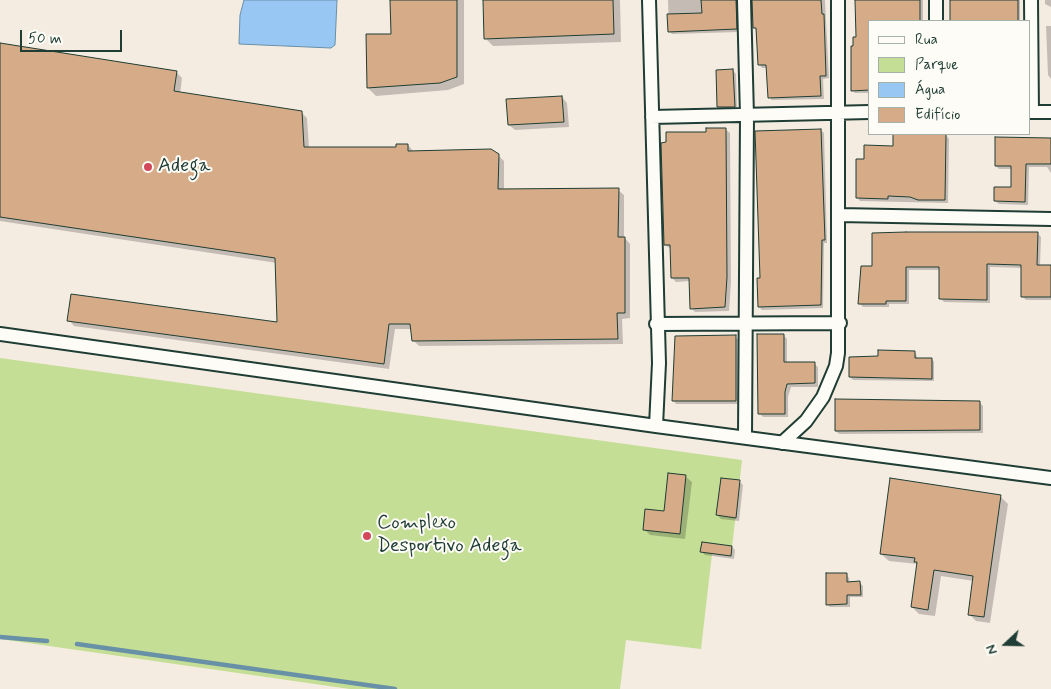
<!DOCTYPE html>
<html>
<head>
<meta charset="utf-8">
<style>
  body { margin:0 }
  #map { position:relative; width:1051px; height:689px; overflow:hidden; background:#f5ece1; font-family:Mynerve,sans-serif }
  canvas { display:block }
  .legend { position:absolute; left:868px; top:20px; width:162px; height:115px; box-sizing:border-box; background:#fdfcf7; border:1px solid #a4b0a9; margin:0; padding:6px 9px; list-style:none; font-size:15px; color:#1f3d34 }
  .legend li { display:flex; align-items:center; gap:10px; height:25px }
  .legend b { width:25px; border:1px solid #a4b0a9 }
  .north { position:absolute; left:981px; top:619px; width:50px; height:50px; -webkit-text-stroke:4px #fdfcf7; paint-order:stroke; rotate:249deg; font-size:14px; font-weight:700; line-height:20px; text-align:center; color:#1f3d34 }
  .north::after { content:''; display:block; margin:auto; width:18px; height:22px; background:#1f3d34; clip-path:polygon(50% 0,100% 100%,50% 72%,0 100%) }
  .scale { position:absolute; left:20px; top:30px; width:102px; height:22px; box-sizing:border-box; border:2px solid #1f3d34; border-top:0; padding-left:6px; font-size:15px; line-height:18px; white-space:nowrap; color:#1f3d34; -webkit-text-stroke:4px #fdfcf7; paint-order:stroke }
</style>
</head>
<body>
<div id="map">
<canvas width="1051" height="689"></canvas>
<ul class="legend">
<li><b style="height:6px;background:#fdfcf7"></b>Rua</li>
<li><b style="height:14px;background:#c4de95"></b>Parque</li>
<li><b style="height:14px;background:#99c7f4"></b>Água</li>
<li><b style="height:14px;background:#d6ab87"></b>Edifício</li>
</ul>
<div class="north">N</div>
<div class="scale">50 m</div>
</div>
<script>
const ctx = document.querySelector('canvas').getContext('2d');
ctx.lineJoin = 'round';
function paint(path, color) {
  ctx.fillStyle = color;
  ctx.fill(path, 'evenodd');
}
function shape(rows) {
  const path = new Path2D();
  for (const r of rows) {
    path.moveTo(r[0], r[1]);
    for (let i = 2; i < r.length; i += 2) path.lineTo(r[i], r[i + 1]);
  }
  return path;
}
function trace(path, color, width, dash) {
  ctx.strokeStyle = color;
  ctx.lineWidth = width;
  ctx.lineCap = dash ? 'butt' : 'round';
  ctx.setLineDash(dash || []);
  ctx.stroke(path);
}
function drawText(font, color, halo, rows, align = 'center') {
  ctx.font = font + ' Mynerve,sans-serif';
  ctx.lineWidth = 4;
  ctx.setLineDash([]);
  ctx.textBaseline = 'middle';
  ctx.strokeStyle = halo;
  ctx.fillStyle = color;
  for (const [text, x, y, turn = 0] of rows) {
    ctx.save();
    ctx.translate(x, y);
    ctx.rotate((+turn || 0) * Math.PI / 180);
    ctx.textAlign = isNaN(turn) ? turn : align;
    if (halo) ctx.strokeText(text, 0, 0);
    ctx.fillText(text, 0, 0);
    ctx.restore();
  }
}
paint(shape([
  [0,358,742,460,731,556,712,554,701,649,626,640,620,689,350,689,0,639]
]), '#c4de95');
const water = shape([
  [244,0,337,0,335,45,331,48,239,44,240,15,244,0]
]);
paint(water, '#99c7f4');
trace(water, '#6890a7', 1);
paint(shape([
  [391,0,464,0,464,84,448,90,376,96,368,88,392,35],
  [484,0,620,0,621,42,493,46,485,38],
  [668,0,741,0,739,32,672,34,669,31],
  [753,0,825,0,829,78,823,79,824,99,772,100,769,97,768,68,762,68,759,64],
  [856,0,923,0,923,21,870,21,870,93,855,93,852,90,857,38],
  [951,0,1020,0,1020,21,951,21],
  [1045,0,1051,0,1051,7,1045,4],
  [1046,26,1051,26,1051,79,1048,75],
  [0,45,176,72,182,78,180,94,301,112,307,118,309,148,398,148,408,145,414,152,498,155,504,161,504,190,618,190,624,195,624,237,630,244,630,318,622,319,623,344,419,346,413,340,412,329,395,329,389,369,74,326,69,320,279,324,277,263,0,221],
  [733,70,736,74,737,109,721,110,718,107],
  [562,97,567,103,569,127,515,130,509,125],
  [725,129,730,133,731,282,729,311,695,312,691,308,690,281,676,282,672,278,671,249,665,245,708,133],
  [821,130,824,133,827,243,824,243,823,308,762,310,759,307,761,279],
  [946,135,949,139,948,203,860,201,857,197,865,160,894,147],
  [1051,139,1051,173,1047,167,1029,167,1028,205,999,204,995,201,1012,188,1012,169,999,169,996,166],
  [1037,233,1041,237,1040,266,1051,266,1051,300,1026,300,1022,296,1023,268,990,267,990,303,944,302,940,298,941,270,909,270,909,304,889,304,889,307,863,307,859,303,874,267],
  [783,335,787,339,787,364,814,364,818,367,818,387,791,387,788,397,788,417,763,417,759,413],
  [735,337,739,340,739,404,676,404,673,400],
  [915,352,918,359,932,359,934,362,934,381,853,380,850,377,879,357],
  [980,403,983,406,983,433,839,434,836,431],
  [686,477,692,482,685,539,650,535,644,529,665,513],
  [740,482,743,485,739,521,721,519,717,515],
  [1001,497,1008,504,990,623,976,621,969,614,974,581,941,576,935,616,919,614,912,607,918,564,889,561,881,554],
  [732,547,735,550,734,559,705,555,702,552],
  [846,574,849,578,850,583,860,583,863,586,863,597,850,597,850,607,830,607,827,604]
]), '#0003');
trace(shape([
  [0,637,47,641],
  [77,644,395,689]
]), '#6890a7', 4.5);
const building = shape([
  [390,0,457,0,457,77,440,83,367,88,366,34,391,34,390,0],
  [483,0,613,0,614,34,484,39,483,0],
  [701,0,736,0,737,29,668,32,667,14,702,13,701,0],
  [752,0,821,0,822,14,824,14,826,76,820,76,821,96,768,98,766,65,758,65,756,28,753,28,752,0],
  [855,0,920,0,920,21,870,21,870,90,851,91,851,46,853,46,853,37,856,37,855,0],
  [950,0,1018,0,1018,21,950,21,950,0],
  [0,43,177,71,174,91,302,111,304,147,396,147,396,144,408,144,408,151,491,149,499,154,498,189,619,188,618,237,625,237,625,313,617,313,618,339,412,341,410,324,389,324,384,364,67,321,71,294,277,322,275,258,0,217,0,43],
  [733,69,735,107,717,107,716,70,733,69],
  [562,96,564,122,508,125,506,99,562,96],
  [706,128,726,128,727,277,725,307,690,309,689,278,671,278,670,245,664,245,661,143,666,142,666,132,706,132,706,128],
  [821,129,825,240,822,240,821,305,758,307,757,278,760,278,755,131,821,129],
  [893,134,946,134,945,200,918,200,910,197,888,196,888,199,856,198,856,159,864,159,864,145,893,146,893,134],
  [995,137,1051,138,1051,164,1026,164,1025,202,994,201,994,187,1011,187,1011,166,995,166,995,137],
  [906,232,1038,232,1037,265,1051,265,1051,297,1021,297,1021,265,987,264,987,300,939,299,939,267,906,267,906,301,886,301,886,304,858,304,861,266,872,266,872,233,906,232],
  [757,334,784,334,784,362,815,362,815,383,787,384,785,392,785,414,758,414,757,334],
  [736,335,736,401,672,401,675,336,736,335],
  [878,350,915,351,915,358,932,358,932,379,849,377,849,357,878,356,878,350],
  [835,399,980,401,980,430,835,431,835,399],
  [668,473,686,475,680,534,643,530,645,509,664,511,668,473],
  [721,478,740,480,736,518,716,515,721,478],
  [890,478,1001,495,984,617,968,615,973,576,934,570,928,610,911,607,917,562,914,562,915,558,880,554,890,478],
  [702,542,732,546,731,556,700,552,702,542],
  [826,573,847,573,847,582,860,581,861,595,847,595,847,604,826,605,826,573]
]);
paint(building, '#d6ab87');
trace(building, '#1f3d34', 1);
const minor = shape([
  [649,0,659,363,656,426],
  [744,0,747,116,745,437],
  [936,0,936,21],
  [1031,0,1032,112],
  [1030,112,1051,112],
  [652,117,870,112],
  [839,215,1051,219],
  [656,324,840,323],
  [0,334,656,426,1051,478],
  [782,443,806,421,823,397,836,366,838,353,838,0]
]);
trace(minor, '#1f3d34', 16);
trace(minor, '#fdfcf7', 12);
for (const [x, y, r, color] of [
  [148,167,5,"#d1495b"],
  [367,536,5,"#d1495b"]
]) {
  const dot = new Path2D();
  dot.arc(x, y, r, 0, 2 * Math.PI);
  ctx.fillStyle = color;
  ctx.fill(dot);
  trace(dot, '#fdfcf7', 2);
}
drawText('20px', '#1f3d34', '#fdfcf7', [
  ["Adega",158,167],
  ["Complexo",377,524],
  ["Desportivo Adega",377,547]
], 'left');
</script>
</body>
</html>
